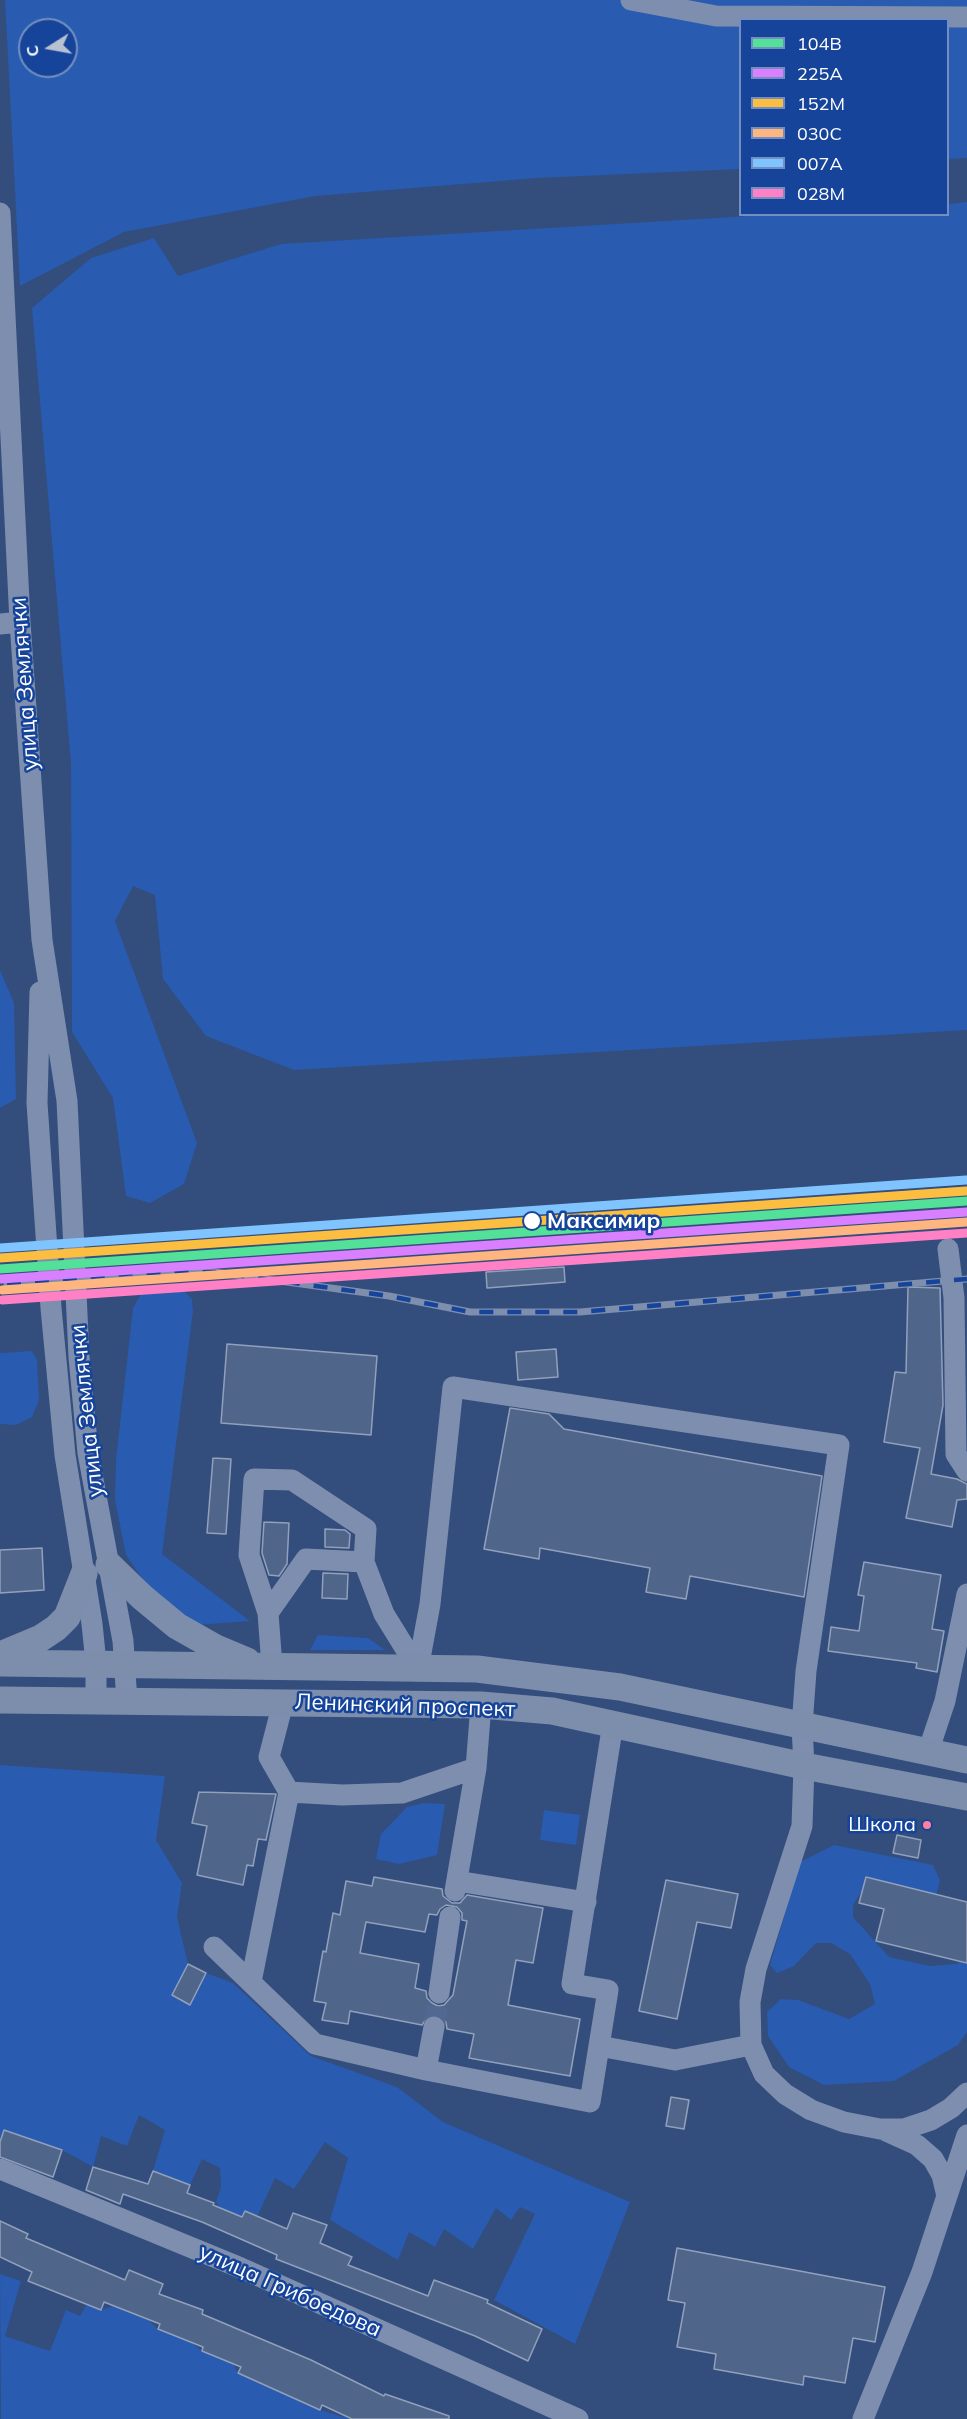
<!DOCTYPE html>
<html>
<head>
<meta charset="utf-8">
<style>
  body { margin:0 }
  #map { position:relative; width:967px; height:2419px; overflow:hidden; background:#334d7c; font-family:Mulish,sans-serif }
  canvas { display:block }
  .legend { position:absolute; left:739px; top:18px; width:210px; height:198px; box-sizing:border-box; background:#15449a; border:2px solid #738fc2; margin:0; padding:8px 10px; list-style:none; font-size:18px; color:#fff }
  .legend li { display:flex; align-items:center; gap:12px; height:30px }
  .legend b { width:30px; border:2px solid #738fc2 }
  .north { position:absolute; left:18px; top:18px; width:60px; height:60px; box-sizing:border-box; background:#15449a; border:2px solid #738fc2; border-radius:50%; rotate:259deg; font-size:16px; font-weight:700; line-height:24px; text-align:center; color:#fff }
  .north::after { content:''; display:block; margin:auto; width:21px; height:27px; background:#b8c1d1; clip-path:polygon(50% 0,100% 100%,50% 72%,0 100%) }
</style>
</head>
<body>
<div id="map">
<canvas width="967" height="2419"></canvas>
<ul class="legend">
<li><b style="height:8px;background:#53e098"></b>104В</li>
<li><b style="height:8px;background:#d880ff"></b>225А</li>
<li><b style="height:8px;background:#fbbe40"></b>152М</li>
<li><b style="height:8px;background:#ffb580"></b>030C</li>
<li><b style="height:8px;background:#80c4ff"></b>007А</li>
<li><b style="height:8px;background:#ff80c5"></b>028М</li>
</ul>
<div class="north">С</div>
</div>
<script>
const ctx = document.querySelector('canvas').getContext('2d');
ctx.lineJoin = 'round';
function paint(path, color) {
  ctx.fillStyle = color;
  ctx.fill(path, 'evenodd');
}
function shape(rows) {
  const path = new Path2D();
  for (const r of rows) {
    path.moveTo(r[0], r[1]);
    for (let i = 2; i < r.length; i += 2) path.lineTo(r[i], r[i + 1]);
  }
  return path;
}
function trace(path, color, width, dash) {
  ctx.strokeStyle = color;
  ctx.lineWidth = width;
  ctx.lineCap = dash ? 'butt' : 'round';
  ctx.setLineDash(dash || []);
  ctx.stroke(path);
}
function drawText(font, color, halo, rows, align = 'center') {
  ctx.font = font + ' Mulish,sans-serif';
  ctx.lineWidth = 5;
  ctx.setLineDash([]);
  ctx.textBaseline = 'middle';
  ctx.strokeStyle = halo;
  ctx.fillStyle = color;
  for (const [text, x, y, turn = 0] of rows) {
    ctx.save();
    ctx.translate(x, y);
    ctx.rotate((+turn || 0) * Math.PI / 180);
    ctx.textAlign = isNaN(turn) ? turn : align;
    if (halo) ctx.strokeText(text, 0, 0);
    ctx.fillText(text, 0, 0);
    ctx.restore();
  }
}
paint(shape([
  [5,0,967,0,967,158,948,159,948,20,740,20,740,169,537,178,315,196,124,232,20,286],
  [30,30,66,30,66,66,30,66],
  [967,202,967,1030,294,1070,206,1036,163,979,155,895,133,886,115,921,197,1143,184,1184,150,1203,126,1196,113,1098,72,1032,71,764,32,308,91,258,154,238,178,276,281,244,766,215,948,214,948,204],
  [0,970,14,1003,16,1099,0,1108],
  [184,1291,192,1299,193,1311,162,1554,250,1621,196,1625,153,1594,126,1555,115,1500,116,1460,133,1308,141,1294],
  [32,1351,37,1360,39,1400,32,1417,16,1425,0,1424,0,1353],
  [318,1635,368,1638,385,1650,310,1650],
  [0,1765,165,1776,156,1840,182,1883,177,1917,188,1964,172,1996,191,2004,206,1973,233,1983,311,2056,397,2087,443,2122,630,2202,575,2344,494,2300,535,2214,520,2207,511,2220,496,2208,473,2249,444,2229,435,2247,409,2232,398,2260,330,2220,348,2158,325,2142,294,2189,275,2178,257,2217,242,2217,220,2208,216,2202,221,2187,220,2168,202,2159,190,2185,153,2171,165,2130,139,2115,127,2146,101,2136,93,2167,62,2150,5,2130,0,2142],
  [424,1803,445,1804,437,1855,399,1864,376,1859,381,1834,407,1807],
  [544,1810,580,1815,576,1845,540,1840],
  [834,1845,933,1865,940,1880,936,1896,862,1891,853,1905,853,1917,889,1957,930,1966,958,1964,967,1947,967,2032,958,2045,894,2081,824,2085,789,2067,768,2036,767,2012,781,1999,798,2000,849,2019,875,2004,870,1984,850,1954,831,1943,816,1943,794,1966,777,1973,770,1965,800,1862],
  [0,2274,21,2281,5,2336,50,2351,66,2310,80,2316,87,2304,101,2310,114,2306,148,2320,158,2329,191,2342,202,2351,233,2363,238,2373,320,2410,351,2419,1,2419]
]), '#295bb0');
const building = shape([
  [564,1267,565,1282,487,1288,486,1272,564,1267],
  [908,1287,940,1288,943,1405,931,1474,957,1479,967,1484,967,1499,957,1500,952,1527,906,1518,920,1448,884,1442,895,1372,906,1373,908,1287],
  [227,1344,377,1356,371,1435,221,1423,227,1344],
  [556,1349,558,1377,518,1380,516,1352,556,1349],
  [510,1408,549,1414,564,1429,822,1476,804,1597,690,1576,686,1599,646,1592,650,1568,540,1548,539,1559,484,1549,510,1408],
  [213,1458,231,1459,226,1534,207,1533,213,1458],
  [264,1522,289,1523,287,1564,279,1576,269,1575,262,1553,264,1522],
  [325,1529,345,1530,350,1534,349,1548,325,1547,325,1529],
  [42,1548,44,1590,0,1593,0,1550,42,1548],
  [864,1562,941,1575,932,1629,944,1631,937,1672,916,1668,917,1663,828,1651,831,1627,859,1631,864,1596,858,1595,864,1562],
  [323,1573,348,1574,347,1599,322,1598,323,1573],
  [199,1792,276,1794,266,1840,258,1839,253,1866,247,1865,243,1885,197,1875,207,1826,192,1823,199,1792],
  [897,1835,921,1840,918,1858,893,1853,897,1835],
  [374,1877,442,1889,443,1896,452,1903,460,1903,467,1895,543,1908,533,1963,516,1960,508,2005,580,2019,570,2076,469,2058,474,2034,447,2029,446,2022,437,2015,429,2015,422,2025,350,2011,348,2024,322,2020,326,2003,314,2001,323,1951,326,1952,333,1913,340,1915,346,1881,372,1886,374,1877],
  [446,1905,457,1907,462,1913,462,1920,467,1921,453,1995,444,2005,438,2006,432,2003,427,1998,426,1991,415,1988,419,1964,360,1953,366,1922,425,1932,429,1914,437,1915,440,1909,446,1905],
  [866,1877,967,1902,967,1963,876,1941,884,1909,859,1903,866,1877],
  [666,1880,738,1894,731,1928,697,1922,677,2019,639,2011,666,1880],
  [188,1964,206,1973,190,2005,172,1995,188,1964],
  [671,2097,689,2100,684,2129,666,2126,671,2097],
  [4,2130,62,2150,53,2177,0,2157,0,2142,4,2130],
  [93,2167,148,2184,153,2171,190,2185,187,2193,214,2203,213,2205,242,2217,245,2211,287,2229,293,2213,327,2225,320,2243,352,2257,348,2265,428,2296,434,2280,488,2300,487,2303,542,2329,528,2361,475,2336,276,2259,277,2255,202,2222,123,2194,120,2204,86,2190,93,2167],
  [0,2221,28,2234,26,2238,125,2280,129,2270,163,2284,159,2294,203,2310,202,2314,311,2360,384,2396,385,2394,449,2416,449,2419,352,2419,322,2405,320,2410,238,2373,241,2367,202,2351,203,2347,158,2329,160,2324,104,2302,101,2310,28,2281,32,2272,0,2257,0,2221],
  [677,2248,885,2287,875,2342,853,2338,845,2383,804,2376,803,2385,714,2369,716,2354,677,2347,685,2303,668,2300,677,2248]
]);
paint(building, '#50658a');
trace(building, '#92a1bb', 1.5);
trace(shape([
  [434,2027,439,1993]
]), '#526890', 21, [21, 10]);
trace(shape([
  [631,0,716,16,967,17],
  [0,213,20,622,42,940,67,1101,79,1357,88,1453,123,1641,127,1702],
  [0,624,20,622],
  [40,992,37,1103,51,1308,65,1455,92,1624,96,1663,96,1701],
  [948,1249,954,1298,956,1454,967,1471],
  [268,1613,306,1559,364,1562],
  [272,1666,268,1613,249,1555,254,1479,292,1480,366,1529,364,1562,384,1614,418,1669],
  [418,1669,430,1604,453,1387,839,1445,806,1671,802,1726,804,1766,802,1826,756,1969,750,2002,751,2045,764,2074,785,2094,811,2110,844,2122,880,2129,904,2129,931,2120,951,2108,967,2093],
  [613,1723,572,1984,608,1990,599,2046,675,2060,751,2045],
  [928,1752,945,1701,967,1594],
  [289,1792,342,1795,402,1793,476,1768],
  [457,1881,586,1902],
  [455,1891,476,1768,481,1705],
  [214,1947,315,2044,426,2070,590,2102,599,2046],
  [251,1982,289,1792,269,1757,283,1703],
  [439,1993,450,1917],
  [426,2070,434,2027],
  [886,2131,917,2145,933,2159,942,2175,947,2196],
  [0,2169,241,2268,578,2419],
  [863,2419,922,2272,967,2135]
]), '#7e8eae', 21);
trace(shape([
  [109,1565,142,1597,177,1626,216,1648,247,1661],
  [0,1655,41,1638,56,1628,67,1617,84,1574],
  [0,1663,477,1669,620,1687,967,1760],
  [0,1700,481,1705,552,1711,804,1766,967,1797]
]), '#7c8eac', 27);
const rail = shape([
  [7,1284,135,1273,214,1272,389,1296,470,1312,580,1312,967,1279]
]);
trace(rail, '#7e8ead', 7);
trace(rail, '#15449a', 4.5, [14]);
trace(shape([
  [0,1269,967,1201]
]), '#53e098', 9);
trace(shape([
  [1,1279,967,1212]
]), '#d880ff', 9);
trace(shape([
  [0,1258,966,1191]
]), '#fbbe40', 9);
trace(shape([
  [2,1290,967,1222]
]), '#ffb580', 9);
trace(shape([
  [0,1248,966,1180]
]), '#80c4ff', 9);
trace(shape([
  [2,1300,967,1233]
]), '#ff80c5', 9);
for (const [x, y, r, color] of [
  [532,1221,9,"#fff"],
  [927,1825,5,"#ff8098"]
]) {
  const dot = new Path2D();
  dot.arc(x, y, r, 0, 2 * Math.PI);
  ctx.fillStyle = color;
  ctx.fill(dot);
  trace(dot, '#15449a', 2);
}
drawText('20px', '#fff', '#15449a', [
  ["Школа",916,1825]
], 'right');
drawText('22px', '#fff', '#15449a', [
  ["улица Землячки",25,684,-94],
  ["улица Землячки",87,1411,-96],
  ["Ленинский проспект",405,1706,2],
  ["улица Грибоедова",290,2291,24]
]);
drawText('bold 22px', '#fff', '#15449a', [
  ["Максимир",547,1221]
], 'left');
</script>
</body>
</html>
